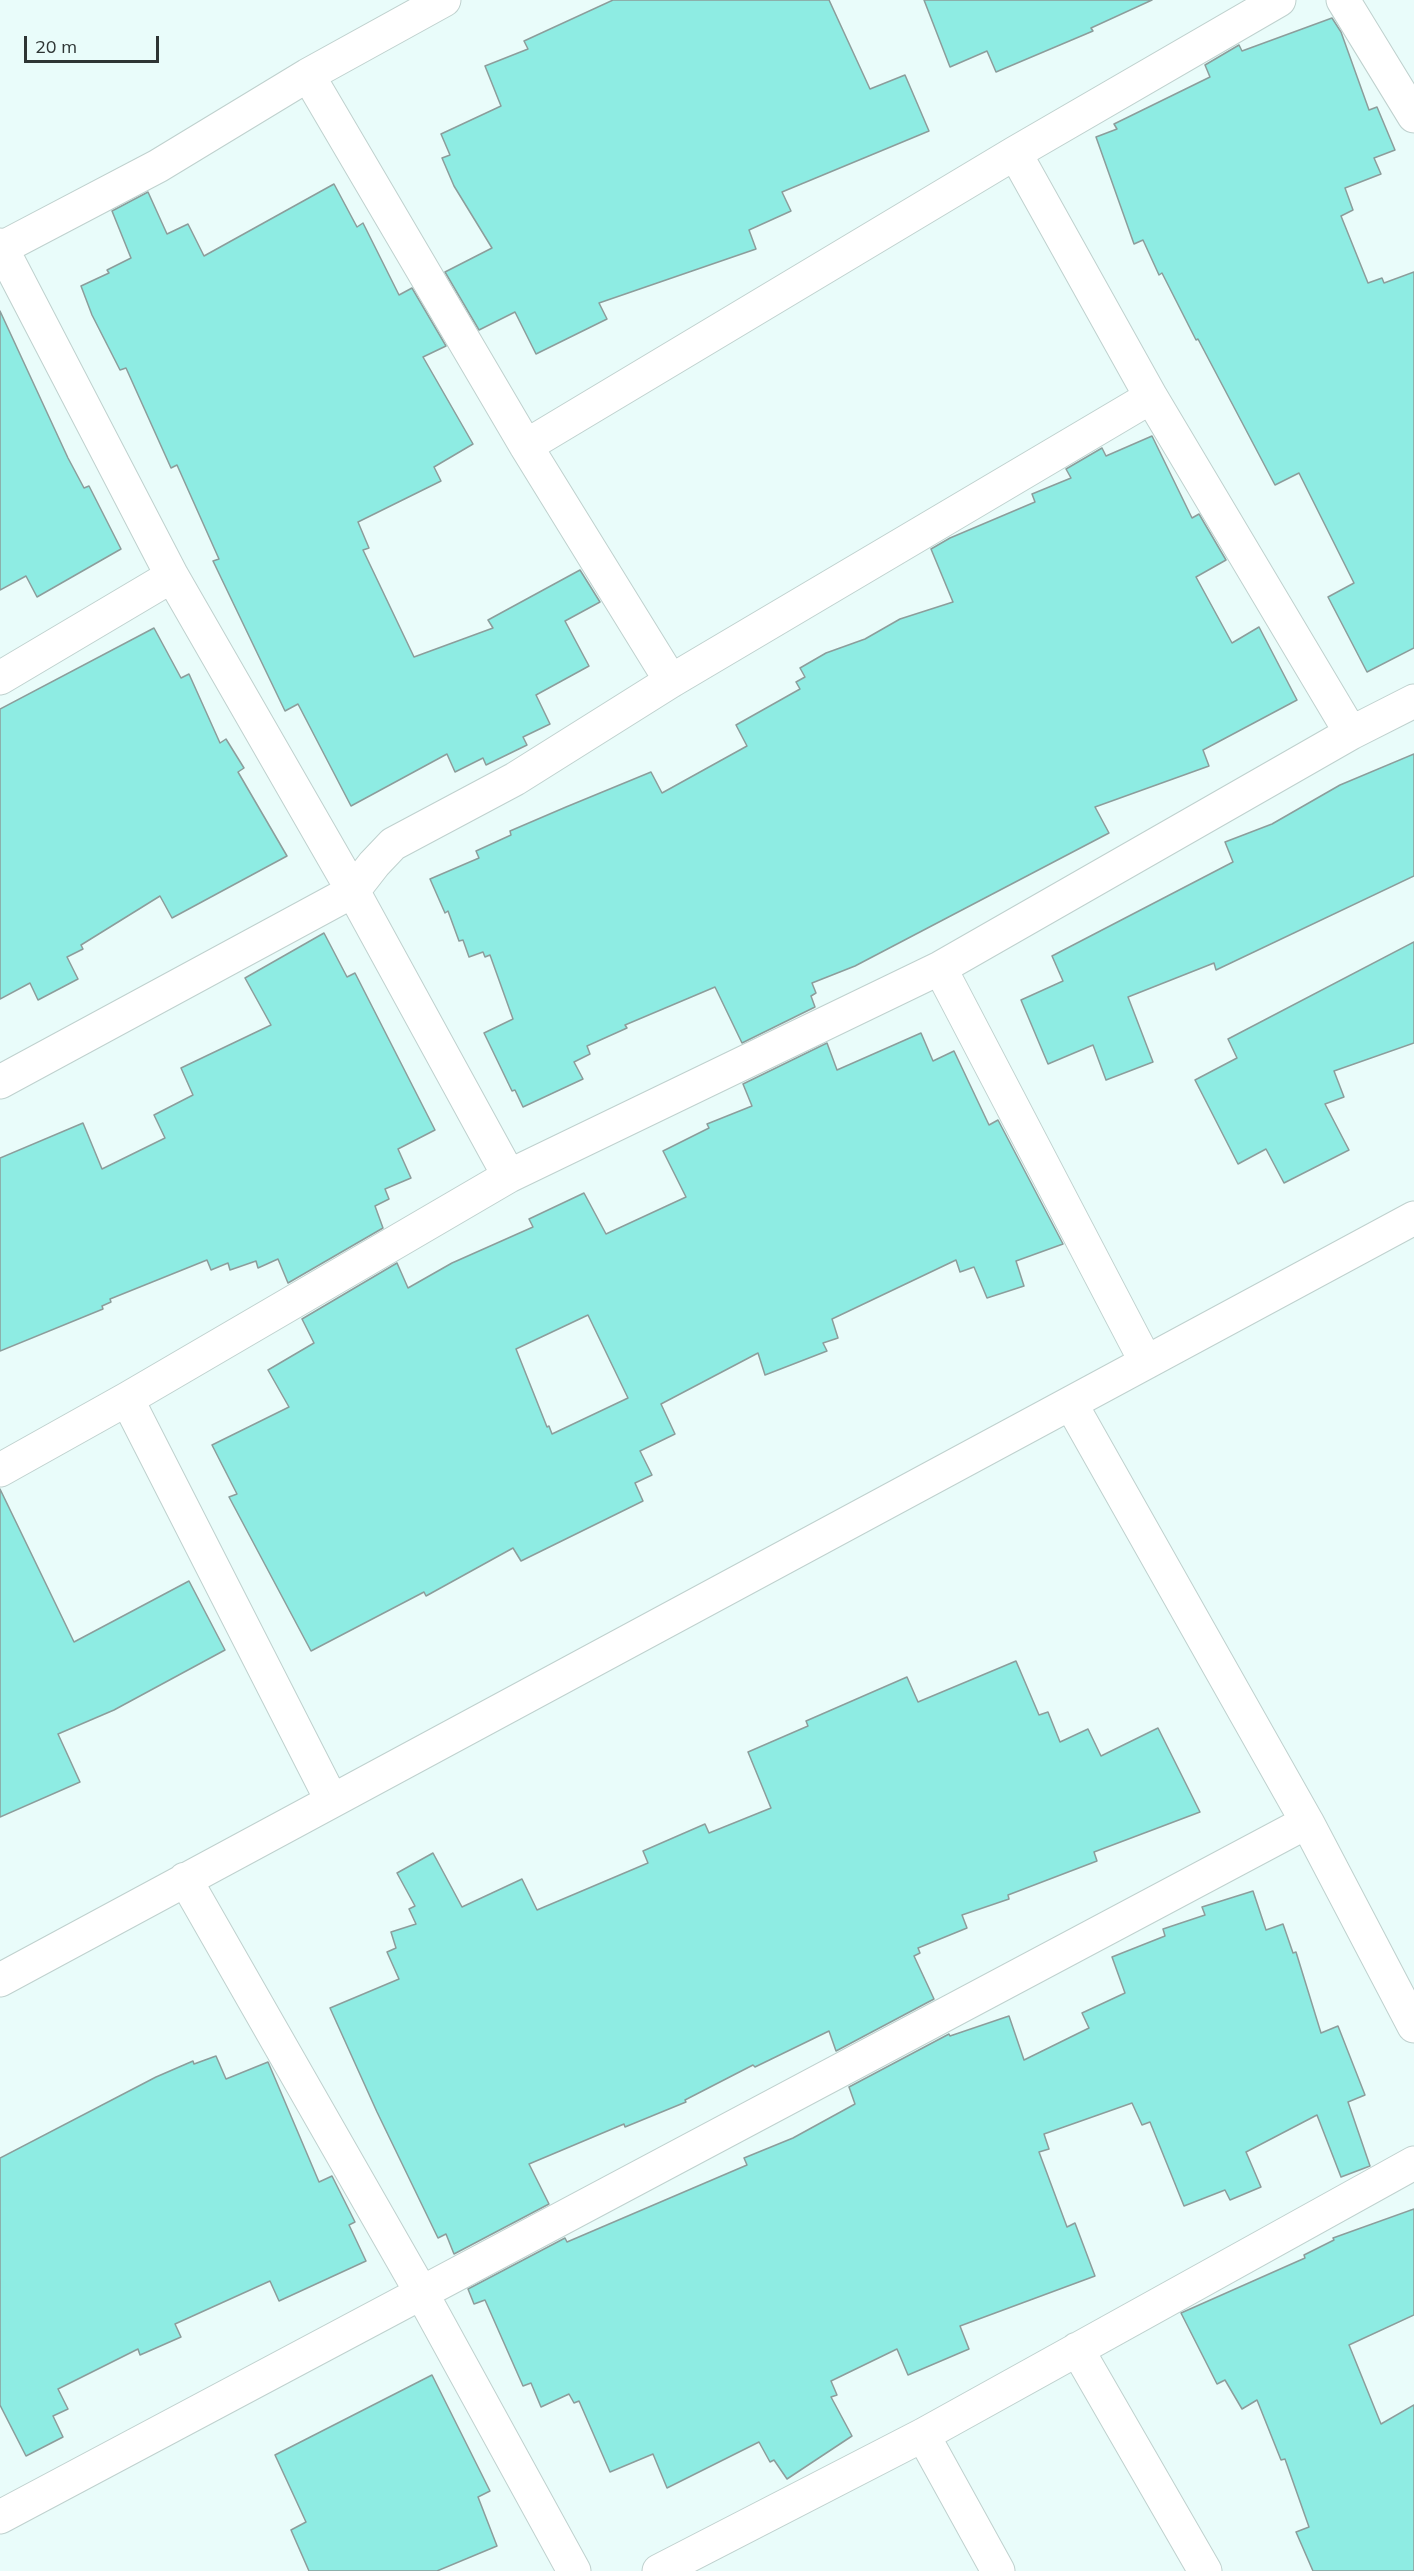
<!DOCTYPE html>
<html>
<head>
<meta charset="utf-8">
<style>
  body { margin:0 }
  #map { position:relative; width:1414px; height:2571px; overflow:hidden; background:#e9fcfa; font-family:Mulish,sans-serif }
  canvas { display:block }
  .scale { position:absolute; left:24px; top:36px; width:135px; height:27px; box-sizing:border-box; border:3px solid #2e3534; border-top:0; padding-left:8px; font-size:18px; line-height:21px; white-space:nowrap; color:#2e3534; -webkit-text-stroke:4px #e9fcfa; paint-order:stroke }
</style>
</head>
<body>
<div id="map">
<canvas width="1414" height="2571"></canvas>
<div class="scale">20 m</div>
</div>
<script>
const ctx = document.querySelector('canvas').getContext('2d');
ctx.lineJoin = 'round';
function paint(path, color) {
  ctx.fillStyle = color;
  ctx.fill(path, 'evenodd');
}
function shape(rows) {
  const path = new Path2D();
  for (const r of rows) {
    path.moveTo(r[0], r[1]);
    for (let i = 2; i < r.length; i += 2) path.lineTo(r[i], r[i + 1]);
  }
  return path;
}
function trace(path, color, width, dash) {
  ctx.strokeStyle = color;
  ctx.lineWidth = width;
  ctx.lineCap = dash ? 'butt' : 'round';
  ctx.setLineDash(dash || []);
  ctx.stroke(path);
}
const building = shape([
  [613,0,829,0,870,89,905,75,929,131,782,192,791,211,749,230,756,249,599,303,607,319,536,354,515,312,479,330,445,272,492,248,454,186,442,158,450,155,441,134,501,106,485,66,528,49,524,41,613,0],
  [924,0,1152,0,1091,28,1093,31,996,72,987,51,950,67,924,0],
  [1332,18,1341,32,1369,110,1377,107,1395,150,1374,158,1381,174,1345,188,1353,210,1341,216,1368,283,1382,278,1384,283,1414,272,1414,648,1367,672,1328,597,1354,583,1299,473,1275,485,1198,339,1196,340,1162,273,1159,275,1143,240,1134,244,1096,137,1117,129,1114,124,1210,77,1205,65,1239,45,1242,51,1332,18],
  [334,184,357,227,363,223,399,295,412,288,446,346,423,357,473,444,434,467,441,481,358,522,369,548,363,550,414,657,493,628,488,620,580,570,600,602,565,621,589,666,536,695,550,724,523,737,527,745,486,765,483,758,455,772,447,754,351,806,298,704,285,711,213,561,219,559,177,465,171,468,126,368,120,370,92,315,81,286,109,273,107,270,131,258,112,211,148,192,167,234,188,224,204,256,334,184],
  [0,311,68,458,84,488,89,486,121,549,37,597,26,576,0,590,0,311],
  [1152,436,1192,518,1199,514,1226,560,1196,577,1232,643,1259,627,1297,700,1203,750,1209,766,1095,807,1109,833,855,966,812,983,816,993,811,996,815,1007,742,1043,715,987,625,1025,627,1028,587,1046,590,1054,574,1062,583,1079,523,1107,515,1090,512,1091,484,1033,513,1019,490,955,485,957,483,952,469,957,463,940,459,941,448,911,445,913,430,879,479,858,476,851,511,835,510,831,566,807,651,772,662,793,747,746,736,725,800,689,796,682,805,677,800,668,826,653,865,639,900,619,953,602,931,549,950,538,1035,502,1032,494,1071,478,1066,469,1102,448,1106,456,1152,436],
  [154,628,181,678,189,674,220,743,226,739,244,768,238,772,287,856,172,918,160,896,81,945,83,949,67,957,78,979,38,1000,30,983,0,999,0,709,154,628],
  [1414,754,1414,876,1216,970,1214,963,1128,997,1153,1062,1106,1080,1093,1045,1048,1064,1021,1000,1063,981,1052,956,1233,862,1225,842,1272,824,1340,785,1414,754],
  [324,933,347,977,355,973,435,1130,398,1149,411,1178,385,1189,389,1199,375,1206,383,1228,288,1283,278,1259,258,1268,256,1261,230,1270,228,1263,211,1270,207,1260,110,1299,111,1302,102,1306,103,1309,0,1351,0,1158,83,1123,102,1169,165,1138,154,1115,193,1095,181,1068,271,1025,245,978,324,933],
  [1414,942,1414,1043,1334,1071,1344,1097,1325,1104,1349,1150,1284,1183,1266,1149,1238,1164,1195,1080,1237,1058,1228,1039,1414,942],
  [921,1033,933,1061,954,1051,989,1125,998,1120,1063,1244,1016,1261,1024,1286,987,1298,974,1267,960,1272,956,1260,832,1319,838,1338,823,1343,827,1351,765,1375,758,1353,661,1404,675,1434,640,1451,652,1475,635,1483,643,1501,521,1561,513,1548,426,1596,424,1592,311,1651,229,1497,237,1494,212,1445,289,1407,268,1370,314,1343,302,1319,397,1263,408,1288,452,1263,533,1227,529,1219,584,1193,606,1234,686,1197,663,1151,709,1128,707,1124,752,1106,743,1084,827,1043,837,1070,921,1033],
  [588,1315,628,1398,552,1434,549,1426,547,1427,516,1349,588,1315],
  [0,1489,74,1642,189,1581,225,1650,114,1710,58,1734,80,1782,0,1817,0,1489],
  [1016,1661,1039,1715,1048,1712,1060,1742,1088,1729,1101,1756,1158,1728,1200,1812,1094,1852,1097,1861,1008,1895,1009,1899,962,1915,967,1928,918,1948,920,1953,914,1956,934,1999,836,2051,829,2031,755,2067,753,2065,685,2100,686,2102,625,2127,624,2124,529,2164,549,2204,454,2254,446,2234,438,2238,377,2112,330,2008,399,1979,387,1952,396,1948,391,1932,416,1924,409,1909,415,1906,397,1873,433,1853,462,1907,522,1879,537,1910,648,1863,643,1851,705,1824,709,1833,771,1808,748,1752,808,1726,806,1721,907,1677,918,1702,1016,1661],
  [1253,1891,1266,1930,1283,1924,1293,1953,1296,1952,1321,2033,1338,2026,1365,2095,1348,2102,1370,2166,1341,2177,1317,2115,1246,2152,1261,2187,1230,2200,1225,2190,1184,2206,1150,2122,1142,2125,1132,2103,1044,2134,1049,2149,1039,2152,1067,2227,1075,2223,1095,2276,960,2326,969,2349,908,2375,897,2349,831,2381,837,2395,831,2397,852,2436,787,2479,774,2460,770,2462,759,2442,667,2488,653,2454,610,2472,579,2401,574,2403,569,2394,541,2407,531,2383,523,2386,485,2300,474,2304,468,2289,565,2238,567,2242,747,2165,744,2158,793,2138,855,2104,849,2087,949,2034,950,2036,1009,2016,1024,2060,1089,2028,1082,2013,1125,1993,1112,1957,1165,1936,1163,1929,1205,1915,1202,1907,1253,1891],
  [216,2056,226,2079,268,2062,319,2182,332,2176,355,2222,349,2225,366,2261,279,2301,270,2281,175,2324,181,2337,140,2355,138,2349,58,2389,68,2409,53,2416,63,2437,26,2456,0,2405,0,2158,156,2077,193,2061,194,2064,216,2056],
  [1414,2209,1414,2315,1349,2345,1381,2424,1414,2405,1414,2571,1313,2571,1296,2532,1309,2527,1285,2459,1281,2460,1257,2400,1242,2409,1225,2380,1217,2384,1181,2313,1305,2258,1304,2255,1334,2240,1333,2238,1414,2209],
  [432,2375,490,2491,478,2497,497,2546,437,2571,309,2571,291,2530,306,2522,275,2455,432,2375]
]);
paint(building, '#8eece3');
trace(building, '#8c9d9b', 1.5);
const minor = shape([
  [1343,0,1414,116],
  [308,75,526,446,671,681],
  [1015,153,1151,397,1351,733],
  [0,245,172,576,353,891,509,1176],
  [0,249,158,166,308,75,444,0],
  [526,446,1015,153,1279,0],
  [0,678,172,576],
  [940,968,1146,1362],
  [0,1082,353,891,374,864,393,844,515,779,671,681,1151,397],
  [127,1399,332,1801],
  [1071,1404,1307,1822,1414,2026],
  [0,1470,127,1399,509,1176,940,968,1351,733,1414,701],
  [185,1879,421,2292,574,2571],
  [0,1980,1414,1218],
  [1077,2349,1205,2571],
  [923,2435,998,2571],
  [0,2517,1307,1822],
  [659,2571,923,2435,1414,2163]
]);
trace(minor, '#bfd1ce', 35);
trace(minor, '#fff', 33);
</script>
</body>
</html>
